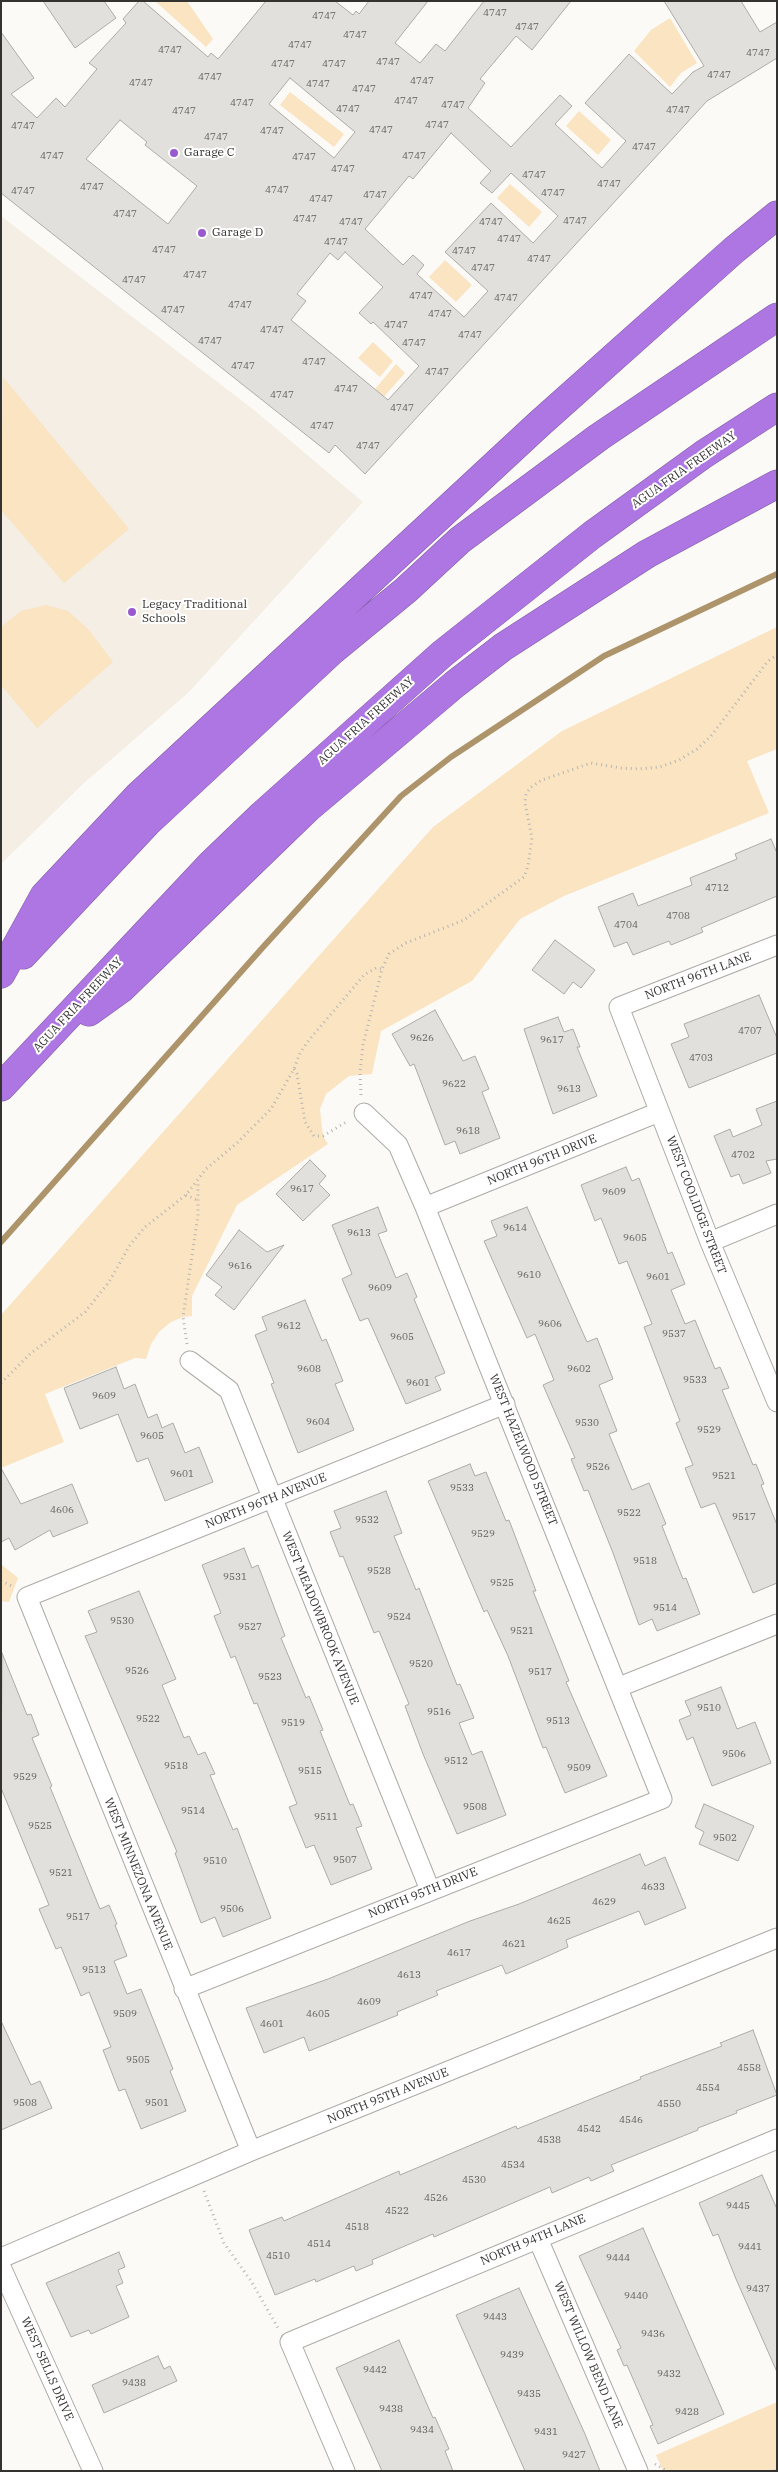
<!DOCTYPE html>
<html>
<head>
<meta charset="utf-8">
<style>
  body { margin:0 }
  #map { position:relative; width:778px; height:2472px; overflow:hidden; background:#fcfaf7; font-family:"IBM Plex Serif",serif }
  canvas { display:block }
  .frame { position:absolute; inset:0; border:2px solid #343332; pointer-events:none }
</style>
</head>
<body>
<div id="map">
<canvas width="778" height="2472"></canvas>
<div class="frame"></div>
</div>
<script>
const ctx = document.querySelector('canvas').getContext('2d');
ctx.lineJoin = 'round';
function paint(path, color) {
  ctx.fillStyle = color;
  ctx.fill(path, 'evenodd');
}
function shape(rows) {
  const path = new Path2D();
  for (const r of rows) {
    path.moveTo(r[0], r[1]);
    for (let i = 2; i < r.length; i += 2) path.lineTo(r[i], r[i + 1]);
  }
  return path;
}
function trace(path, color, width, dash) {
  ctx.strokeStyle = color;
  ctx.lineWidth = width;
  ctx.lineCap = dash ? 'butt' : 'round';
  ctx.setLineDash(dash || []);
  ctx.stroke(path);
}
function drawText(font, color, halo, rows, align = 'center') {
  ctx.font = font + ' "IBM Plex Serif",serif';
  ctx.lineWidth = 4;
  ctx.setLineDash([]);
  ctx.textBaseline = 'middle';
  ctx.strokeStyle = halo;
  ctx.fillStyle = color;
  for (const [text, x, y, turn = 0] of rows) {
    ctx.save();
    ctx.translate(x, y);
    ctx.rotate((+turn || 0) * Math.PI / 180);
    ctx.textAlign = isNaN(turn) ? turn : align;
    if (halo) ctx.strokeText(text, 0, 0);
    ctx.fillText(text, 0, 0);
    ctx.restore();
  }
}
paint(shape([
  [1,216,254,410,363,502,189,692,83,784,1,864]
]), '#f4eee4');
paint(shape([
  [155,1,187,1,213,39,206,47],
  [670,18,697,63,681,73,670,87,634,51,651,30],
  [290,92,344,134,334,147,280,105],
  [579,111,611,140,598,155,566,126],
  [510,184,542,212,529,227,497,198],
  [445,260,472,285,456,302,429,277],
  [373,342,393,361,380,377,358,358],
  [396,364,405,373,357,427,349,420],
  [3,377,129,529,64,583,1,510],
  [46,605,68,611,89,630,113,662,37,728,1,685,1,627,21,611],
  [777,627,777,749,747,761,769,813,564,896,520,919,472,981,381,1031,372,1074,349,1076,326,1094,320,1109,323,1136,328,1144,237,1205,192,1296,192,1316,183,1317,171,1322,159,1332,151,1344,146,1359,135,1358,45,1394,64,1442,1,1468,1,1315,433,827,562,731],
  [1,1564,18,1578,9,1602,1,1601],
  [777,2402,777,2471,663,2471,656,2455]
]), '#fae4c1');
trace(shape([
  [1,1242,264,946,401,796,451,757,604,656,777,574]
]), '#ad946b', 6);
const building = shape([
  [43,1,104,1,116,18,75,48,43,1],
  [139,1,143,1,208,57,211,53,218,59,266,1,335,1,353,15,356,11,359,14,369,1,428,1,395,43,420,63,436,44,445,51,484,1,571,1,532,50,516,36,480,79,485,83,468,108,511,147,560,95,572,106,555,124,602,168,626,141,585,103,629,54,672,94,693,72,704,66,664,1,741,1,760,32,777,22,777,58,707,101,365,474,335,445,329,453,1,193,1,32,34,78,11,94,37,118,56,98,65,107,97,69,89,63,126,23,123,19,139,1],
  [290,78,355,132,334,158,269,104,290,78],
  [120,120,147,142,145,145,197,186,168,224,86,159,120,120],
  [451,133,491,171,480,183,492,193,511,173,558,216,533,243,491,203,445,252,488,291,464,317,417,274,424,265,413,255,403,265,365,229,409,176,413,179,451,133],
  [345,252,383,287,359,313,371,324,373,322,419,366,388,400,291,320,306,301,297,294,330,253,338,260,345,252],
  [771,839,777,853,777,896,701,928,703,932,671,945,669,941,633,955,627,942,614,947,598,907,633,893,638,906,692,885,690,878,737,859,735,854,771,839],
  [555,940,595,970,581,988,573,982,564,994,532,970,555,940],
  [759,995,777,1038,777,1053,689,1088,671,1044,689,1037,684,1024,759,995],
  [435,1010,463,1061,475,1056,489,1089,482,1092,500,1138,460,1154,455,1141,445,1145,414,1064,410,1066,392,1034,435,1010],
  [558,1017,564,1032,573,1029,580,1047,577,1047,597,1096,553,1114,524,1029,558,1017],
  [777,1101,777,1159,766,1161,771,1173,743,1184,739,1174,731,1177,714,1136,730,1129,733,1137,762,1125,756,1109,777,1101],
  [310,1160,326,1176,319,1184,330,1195,303,1221,276,1194,310,1160],
  [626,1167,632,1181,639,1178,668,1254,672,1252,685,1284,671,1290,685,1324,695,1320,715,1369,720,1367,729,1388,722,1390,753,1465,756,1464,764,1484,761,1485,777,1525,777,1583,753,1593,715,1503,701,1508,685,1468,693,1465,676,1423,680,1421,644,1327,652,1324,627,1261,619,1264,601,1218,595,1221,581,1185,626,1167],
  [378,1207,387,1231,378,1234,396,1278,407,1273,417,1297,414,1299,445,1373,435,1377,441,1390,406,1404,368,1318,360,1321,342,1279,352,1274,332,1225,378,1207],
  [527,1207,587,1342,597,1338,613,1379,599,1385,617,1431,609,1434,632,1490,649,1483,666,1524,662,1526,683,1579,686,1578,700,1614,657,1631,652,1619,639,1625,613,1553,588,1490,584,1491,571,1459,575,1458,543,1385,554,1380,535,1334,527,1338,484,1241,497,1236,491,1221,527,1207],
  [239,1230,267,1252,284,1245,234,1310,215,1295,222,1287,206,1275,239,1230],
  [305,1300,322,1341,326,1339,343,1381,335,1384,354,1430,298,1453,271,1384,274,1383,255,1335,267,1330,262,1317,305,1300],
  [116,1367,124,1389,135,1384,148,1418,157,1414,162,1428,173,1423,185,1453,199,1447,213,1482,165,1501,148,1458,137,1462,118,1414,80,1429,64,1388,116,1367],
  [470,1464,475,1476,486,1472,506,1521,509,1520,536,1591,533,1591,569,1681,566,1682,607,1776,565,1793,546,1747,543,1748,508,1656,487,1610,484,1612,428,1481,470,1464],
  [1,1468,21,1504,72,1484,88,1523,53,1537,50,1530,15,1550,9,1538,1,1542,1,1468],
  [386,1491,402,1533,394,1536,416,1590,419,1588,457,1685,460,1684,474,1718,459,1723,472,1755,482,1751,506,1815,457,1834,423,1754,405,1706,409,1704,379,1631,374,1633,343,1556,340,1557,330,1532,341,1528,334,1511,386,1491],
  [244,1548,252,1568,258,1565,285,1636,281,1638,306,1698,309,1696,323,1730,320,1731,350,1805,353,1804,362,1826,356,1828,372,1869,331,1885,314,1845,306,1848,289,1807,297,1804,281,1763,257,1703,254,1704,235,1656,231,1658,214,1616,221,1613,202,1565,244,1548],
  [139,1591,176,1679,162,1685,184,1738,189,1736,198,1755,205,1752,215,1774,210,1775,233,1830,237,1828,271,1918,223,1937,215,1917,201,1923,175,1853,177,1852,85,1636,97,1632,88,1611,139,1591],
  [2,1653,27,1715,31,1714,39,1735,32,1738,52,1786,50,1787,100,1909,109,1905,117,1924,115,1925,127,1956,114,1961,127,1994,141,1989,173,2069,170,2071,186,2111,141,2129,125,2089,119,2091,103,2050,111,2047,89,1992,81,1996,61,1947,56,1949,39,1909,49,1905,1,1788,2,1653],
  [721,1687,737,1729,755,1722,771,1763,712,1786,693,1737,687,1740,679,1720,691,1715,685,1701,721,1687],
  [704,1804,754,1826,738,1861,699,1844,704,1832,695,1827,704,1804],
  [640,1854,645,1866,665,1857,686,1908,645,1925,639,1911,566,1940,568,1947,541,1959,506,1974,502,1965,436,1991,438,1995,397,2012,398,2015,309,2051,304,2037,264,2053,246,2008,328,1979,470,1921,519,1904,640,1854],
  [1,2021,31,2085,40,2081,52,2108,1,2130,1,2021],
  [753,2030,777,2095,736,2111,737,2113,698,2128,698,2130,611,2165,614,2171,591,2181,589,2177,552,2193,550,2187,434,2237,433,2234,372,2260,373,2264,356,2271,354,2266,316,2282,315,2279,275,2295,249,2230,282,2217,284,2221,399,2171,400,2175,516,2126,517,2129,596,2097,641,2079,640,2077,722,2046,720,2043,753,2030],
  [762,2175,777,2209,777,2372,736,2279,718,2234,713,2236,699,2203,762,2175],
  [643,2228,724,2414,658,2444,650,2426,653,2425,627,2365,624,2366,617,2350,621,2348,579,2256,643,2228],
  [119,2252,125,2267,118,2270,123,2283,116,2286,129,2317,91,2334,89,2330,71,2337,46,2283,119,2252],
  [519,2288,585,2434,600,2471,525,2471,487,2385,456,2315,519,2288],
  [399,2340,433,2418,435,2417,449,2449,445,2451,453,2471,382,2471,336,2368,399,2340],
  [158,2356,164,2369,170,2366,177,2381,104,2413,92,2385,158,2356]
]);
paint(building, '#e2e0dc');
trace(building, '#adaba8', 1);
const minor = shape([
  [777,945,619,1007,710,1242,777,1402],
  [425,1207,659,1112],
  [710,1242,777,1214],
  [190,1361,229,1390,430,1890],
  [619,1687,777,1624],
  [184,1989,662,1799,425,1207,398,1145,364,1113],
  [251,2151,27,1597,505,1404],
  [538,2239,638,2471],
  [1,2258,251,2151,777,1938],
  [1,2267,93,2471],
  [345,2471,290,2342,777,2139]
]);
const motorway = shape([
  [23,955,147,823,333,650,406,590,460,540,599,437,777,317],
  [1,974,44,896,138,796,539,424,734,250,777,215],
  [89,1012,121,989,307,809,455,684,503,647,647,554,777,484],
  [1,1087,211,864,262,815,442,654,592,535,704,454,777,407]
]);
trace(minor, '#adaba8', 21);
trace(motorway, '#835fa5', 29);
trace(shape([
  [294,1069,297,1074,305,1122,314,1136,323,1136,348,1121],
  [361,1095,360,1072,363,1045,382,969,389,954,406,943,464,920,524,877,528,866,532,838,525,803,526,794,531,787,542,780,591,763,621,768,639,769,660,767,679,760,697,749,711,736,768,661,777,655],
  [186,1195,197,1200],
  [187,1344,183,1317,198,1215,198,1182],
  [1,1383,30,1354,85,1312,109,1282,130,1245,145,1227,186,1195,206,1169,237,1143,271,1109,294,1069,300,1053,309,1040,364,975,376,968,382,969],
  [1,1581,12,1586],
  [204,2191,224,2243,251,2281,278,2328],
  [655,2464,667,2471],
  [775,2471,777,2469]
]), '#b7b5b3', 3, [1, 4]);
trace(minor, '#fff', 19);
trace(motorway, '#ae76e3', 28);
for (const [x, y, r, color] of [
  [174,153,5,"#9859cf"],
  [202,233,5,"#9859cf"],
  [132,612,5,"#9859cf"]
]) {
  const dot = new Path2D();
  dot.arc(x, y, r, 0, 2 * Math.PI);
  ctx.fillStyle = color;
  ctx.fill(dot);
  trace(dot, '#fff', 2);
}
drawText('10px', '#605e5c', null, [
  ["4747",495,13],
  ["4747",324,16],
  ["4747",527,27],
  ["4747",355,35],
  ["4747",300,45],
  ["4747",170,50],
  ["4747",758,53],
  ["4747",388,62],
  ["4747",283,64],
  ["4747",334,64],
  ["4747",719,75],
  ["4747",210,77],
  ["4747",422,81],
  ["4747",141,83],
  ["4747",318,84],
  ["4747",364,89],
  ["4747",406,101],
  ["4747",242,103],
  ["4747",453,105],
  ["4747",348,109],
  ["4747",678,110],
  ["4747",184,111],
  ["4747",437,125],
  ["4747",23,126],
  ["4747",381,130],
  ["4747",272,131],
  ["4747",216,137],
  ["4747",644,147],
  ["4747",52,156],
  ["4747",414,156],
  ["4747",304,157],
  ["4747",343,169],
  ["4747",534,175],
  ["4747",609,184],
  ["4747",92,187],
  ["4747",277,190],
  ["4747",23,191],
  ["4747",553,193],
  ["4747",375,195],
  ["4747",321,199],
  ["4747",125,214],
  ["4747",305,219],
  ["4747",575,221],
  ["4747",351,222],
  ["4747",491,222],
  ["4747",509,239],
  ["4747",336,242],
  ["4747",164,250],
  ["4747",464,251],
  ["4747",539,259],
  ["4747",483,268],
  ["4747",195,275],
  ["4747",134,280],
  ["4747",421,296],
  ["4747",506,298],
  ["4747",240,305],
  ["4747",173,310],
  ["4747",440,314],
  ["4747",396,325],
  ["4747",272,330],
  ["4747",470,335],
  ["4747",210,341],
  ["4747",414,343],
  ["4747",314,362],
  ["4747",243,366],
  ["4747",437,372],
  ["4747",346,389],
  ["4747",282,395],
  ["4747",402,408],
  ["4747",322,426],
  ["4747",368,446],
  ["4712",717,888],
  ["4708",678,916],
  ["4704",626,925],
  ["4707",750,1031],
  ["9626",422,1038],
  ["9617",552,1040],
  ["4703",701,1058],
  ["9622",454,1084],
  ["9613",569,1089],
  ["9618",468,1131],
  ["4702",743,1155],
  ["9617",302,1189],
  ["9609",614,1192],
  ["9614",515,1228],
  ["9613",359,1233],
  ["9605",635,1238],
  ["9616",240,1266],
  ["9610",529,1275],
  ["9601",658,1277],
  ["9609",380,1288],
  ["9606",550,1324],
  ["9612",289,1326],
  ["9537",674,1334],
  ["9605",402,1337],
  ["9608",309,1369],
  ["9602",579,1369],
  ["9533",695,1380],
  ["9601",418,1383],
  ["9609",104,1396],
  ["9604",318,1422],
  ["9530",587,1423],
  ["9529",709,1430],
  ["9605",152,1436],
  ["9526",598,1467],
  ["9601",182,1474],
  ["9521",724,1476],
  ["9533",462,1488],
  ["4606",62,1510],
  ["9522",629,1513],
  ["9517",744,1517],
  ["9532",367,1520],
  ["9529",483,1534],
  ["9518",645,1561],
  ["9528",379,1571],
  ["9531",235,1577],
  ["9525",502,1583],
  ["9514",665,1608],
  ["9524",399,1617],
  ["9530",122,1621],
  ["9527",250,1627],
  ["9521",522,1631],
  ["9520",421,1664],
  ["9526",137,1671],
  ["9517",540,1672],
  ["9523",270,1677],
  ["9510",709,1708],
  ["9516",439,1712],
  ["9522",148,1719],
  ["9513",558,1721],
  ["9519",293,1723],
  ["9506",734,1754],
  ["9512",456,1761],
  ["9518",176,1766],
  ["9509",579,1768],
  ["9515",310,1771],
  ["9529",25,1777],
  ["9508",475,1807],
  ["9514",193,1811],
  ["9511",326,1817],
  ["9525",40,1826],
  ["9502",725,1838],
  ["9507",345,1860],
  ["9510",215,1861],
  ["9521",61,1873],
  ["4633",653,1887],
  ["4629",604,1902],
  ["9506",232,1909],
  ["9517",78,1917],
  ["4625",559,1921],
  ["4621",514,1944],
  ["4617",459,1953],
  ["9513",94,1970],
  ["4613",409,1975],
  ["4609",369,2002],
  ["9509",125,2014],
  ["4605",318,2014],
  ["4601",272,2024],
  ["9505",138,2060],
  ["4558",749,2068],
  ["4554",708,2088],
  ["9508",25,2103],
  ["9501",157,2103],
  ["4550",669,2104],
  ["4546",631,2120],
  ["4542",589,2129],
  ["4538",549,2140],
  ["4534",513,2165],
  ["4530",474,2180],
  ["4526",436,2198],
  ["9445",738,2206],
  ["4522",397,2211],
  ["4518",357,2227],
  ["4514",319,2244],
  ["9441",750,2247],
  ["4510",278,2256],
  ["9444",618,2258],
  ["9437",758,2289],
  ["9440",636,2296],
  ["9443",495,2317],
  ["9436",653,2334],
  ["9439",512,2355],
  ["9442",375,2370],
  ["9432",669,2374],
  ["9438",134,2383],
  ["9435",529,2394],
  ["9438",391,2409],
  ["9428",687,2412],
  ["9434",422,2430],
  ["9431",546,2432],
  ["9427",574,2455]
]);
drawText('12px', '#343332', '#fff', [
  ["Garage C",184,153],
  ["Garage D",212,233],
  ["Legacy Traditional",142,605],
  ["Schools",142,619]
], 'left');
drawText('12px', '#343332', '#fff', [
  ["AGUA FRIA FREEWAY",684,470,-35],
  ["AGUA FRIA FREEWAY",366,721,-42],
  ["NORTH 96TH LANE",698,976,-21],
  ["AGUA FRIA FREEWAY",78,1005,-47],
  ["NORTH 96TH DRIVE",542,1160,-22],
  ["WEST COOLIDGE STREET",696,1205,69],
  ["WEST HAZELWOOD STREET",523,1450,68],
  ["NORTH 96TH AVENUE",266,1501,-22],
  ["WEST MEADOWBROOK AVENUE",320,1618,68],
  ["WEST MINNEZONA AVENUE",138,1874,68],
  ["NORTH 95TH DRIVE",423,1893,-22],
  ["NORTH 95TH AVENUE",388,2096,-22],
  ["NORTH 94TH LANE",533,2240,-23],
  ["WEST WILLOW BEND LANE",588,2355,67],
  ["WEST SELLS DRIVE",47,2369,66]
]);
</script>
</body>
</html>
